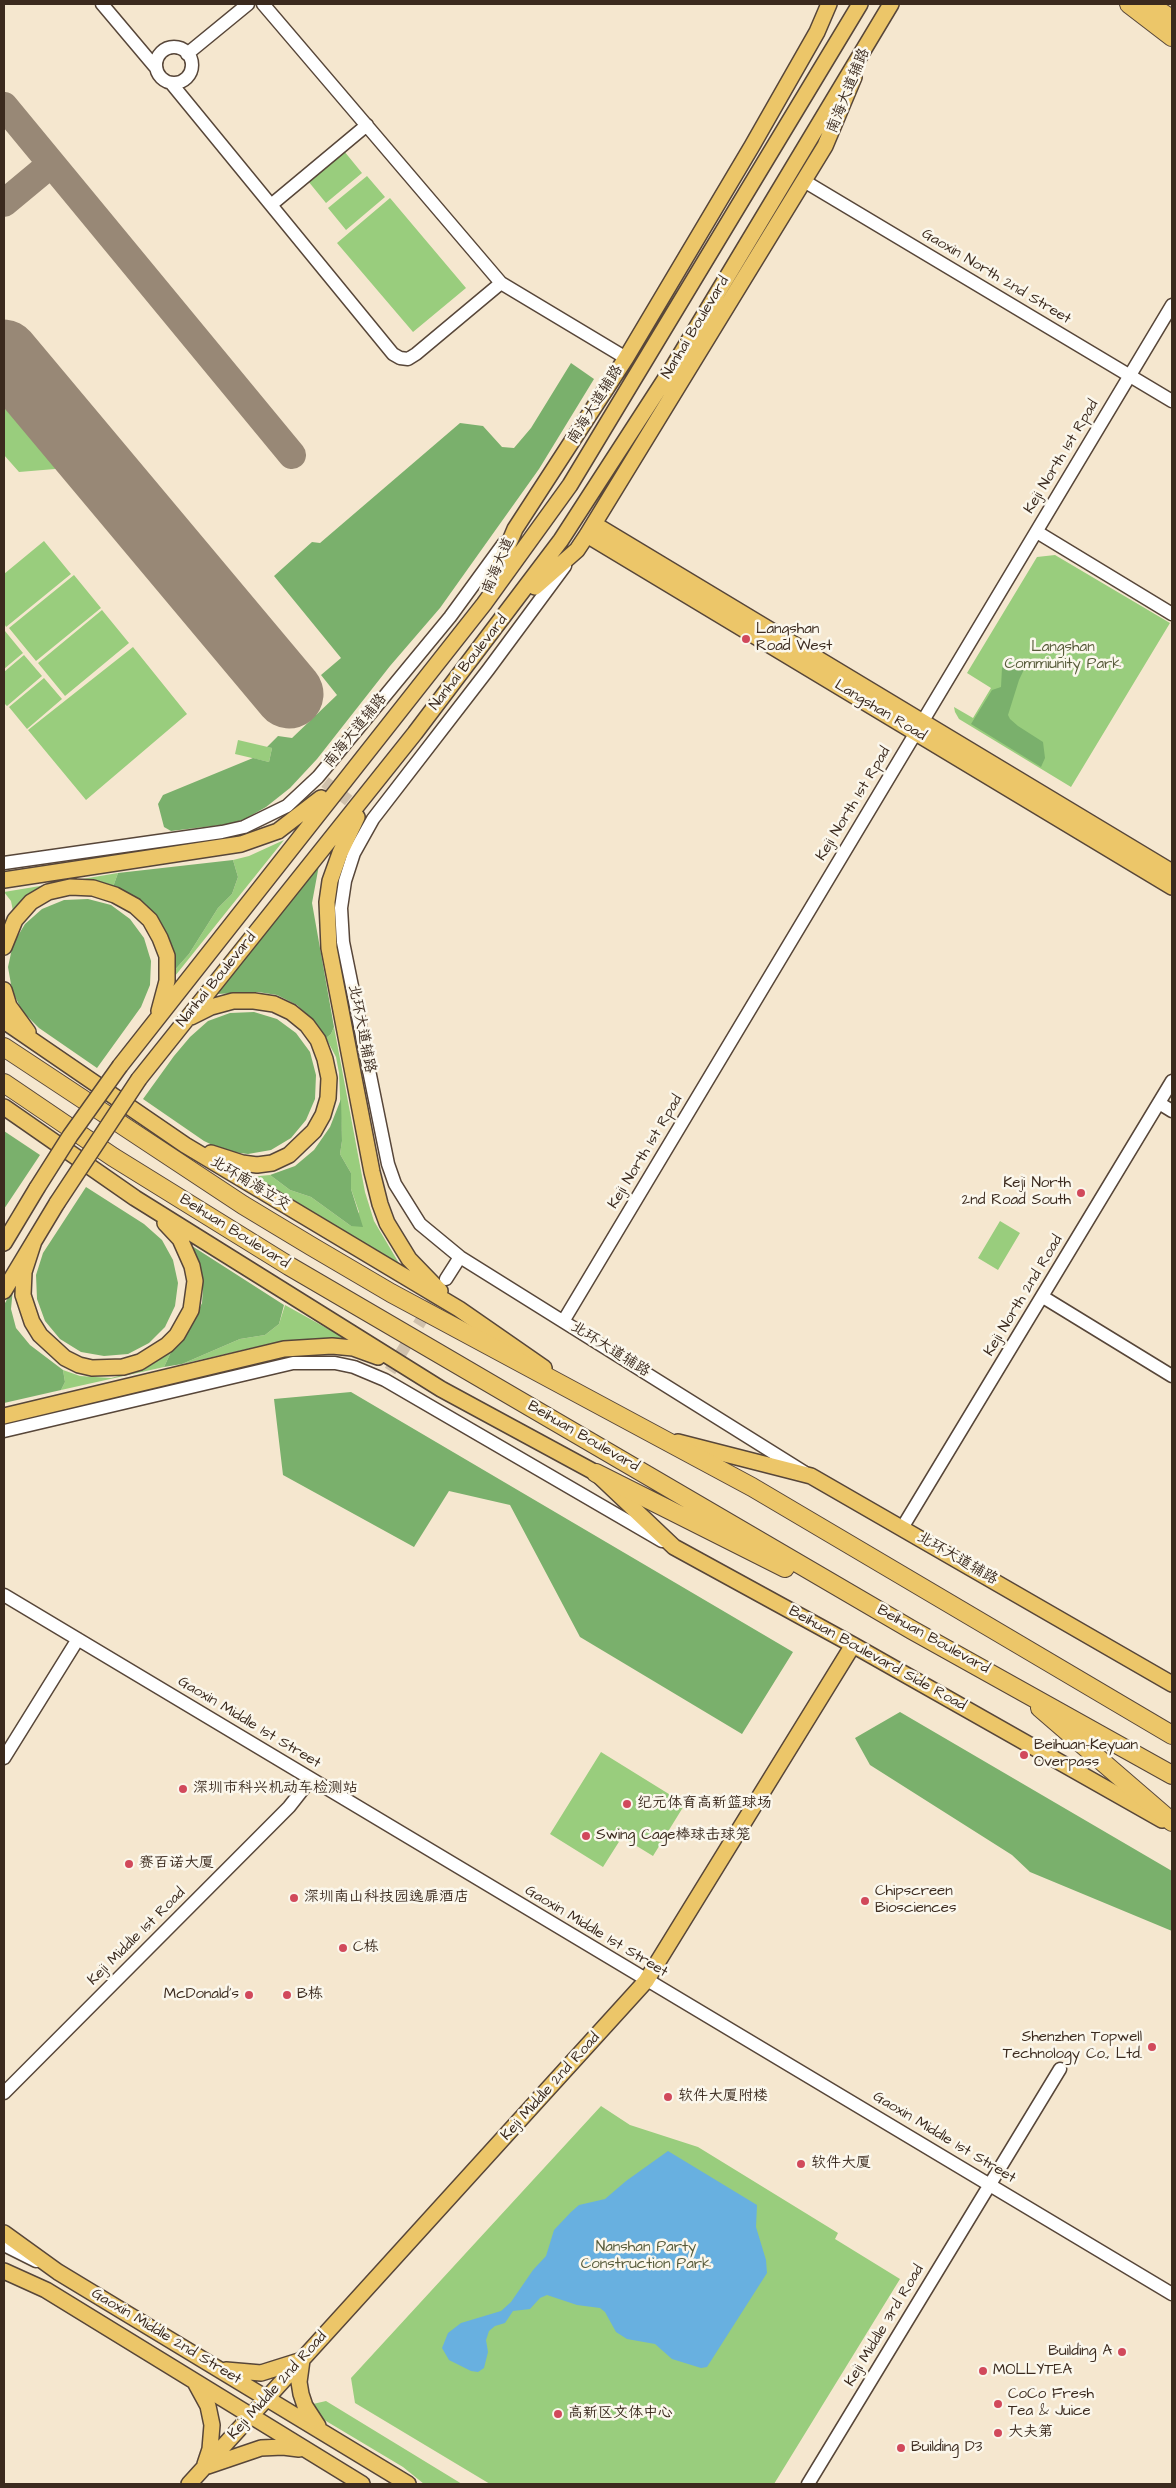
<!DOCTYPE html>
<html>
<head>
<meta charset="utf-8">
<style>
  body { margin:0 }
  #map { position:relative; width:1176px; height:2488px; overflow:hidden; background:#f5e7cf; font-family:"Architects Daughter",sans-serif }
  canvas { display:block }
  .frame { position:absolute; inset:0; border:5px solid #3b2a1e; pointer-events:none }
</style>
</head>
<body>
<div id="map">
<canvas width="1176" height="2488"></canvas>
<div class="frame"></div>
</div>
<script>
const ctx = document.querySelector('canvas').getContext('2d');
ctx.lineJoin = 'round';
function paint(path, color) {
  ctx.fillStyle = color;
  ctx.fill(path, 'evenodd');
}
function shape(rows) {
  const path = new Path2D();
  for (const r of rows) {
    if (r.length === 3) {
      path.moveTo(r[0] + r[2], r[1]);
      path.arc(r[0], r[1], r[2], 0, 2 * Math.PI);
      continue;
    }
    path.moveTo(r[0], r[1]);
    for (let i = 2; i < r.length; i += 2) path.lineTo(r[i], r[i + 1]);
  }
  return path;
}
function trace(path, color, width, dash) {
  ctx.strokeStyle = color;
  ctx.lineWidth = width;
  ctx.lineCap = dash ? 'butt' : 'round';
  ctx.setLineDash(dash || []);
  ctx.stroke(path);
}
function drawText(font, color, halo, rows, align = 'center') {
  ctx.font = font + ' "Architects Daughter","LXGW WenKai TC",sans-serif';
  ctx.lineWidth = 5;
  ctx.setLineDash([]);
  ctx.textBaseline = 'middle';
  ctx.strokeStyle = halo;
  ctx.fillStyle = color;
  for (const [text, x, y, turn = 0] of rows) {
    ctx.save();
    ctx.translate(x, y);
    ctx.rotate((+turn || 0) * Math.PI / 180);
    ctx.textAlign = isNaN(turn) ? turn : align;
    if (halo) ctx.strokeText(text, 0, 0);
    ctx.fillText(text, 0, 0);
    ctx.restore();
  }
}
paint(shape([
  [344,151,362,173,326,203,308,181],
  [367,176,385,197,346,230,328,208],
  [390,198,466,288,413,332,337,243],
  [4,378,79,467,19,472,4,455],
  [44,541,71,574,6,627,4,623,4,574],
  [1055,555,1170,623,1071,787,959,719,955,712,954,707,973,718,991,688,967,673,1037,557],
  [74,575,101,608,36,661,9,628],
  [102,610,129,643,65,696,38,663],
  [5,631,23,653,4,669,4,632],
  [133,647,187,714,86,800,28,730],
  [24,655,42,676,7,706,4,703,4,672],
  [44,678,62,699,27,729,9,707],
  [238,740,272,748,269,762,235,754],
  [284,840,171,981,173,972,189,954,218,908,232,894,238,877,233,860,249,856],
  [118,873,113,887,21,903,13,911,11,901,4,892],
  [334,1027,365,1192,374,1221,403,1270,249,1177,270,1175,290,1190,311,1197,351,1226,359,1212,351,1189,351,1173,340,1154,342,1141,339,1073,336,1057,326,1038,331,1034],
  [1000,1221,1020,1233,998,1270,978,1258],
  [285,1305,348,1340,321,1338,273,1343,182,1364,240,1339,265,1335,279,1324],
  [171,1352,164,1367,61,1390,65,1382,63,1370,80,1376,111,1378,145,1369],
  [601,1752,685,1804,653,1856,622,1837,603,1867,550,1834],
  [601,2106,630,2125,698,2147,838,2233,835,2239,900,2279,774,2484,490,2484,355,2403,351,2378],
  [326,2401,462,2484,424,2484,403,2467,321,2418,313,2404]
]), '#99cd7d');
paint(shape([
  [571,363,594,379,539,469,440,608,390,666,317,759,290,788,266,807,245,819,229,824,171,831,164,827,158,804,163,795,253,758,269,762,272,748,267,747,278,736,292,738,337,695,321,675,341,658,274,576,312,542,320,543,460,423,483,426,502,447,514,448,531,428],
  [1011,659,1028,661,1019,680,1008,715,1010,719,1018,726,1043,742,1045,758,1041,767,971,724,992,690,1001,687,1002,668,1007,660],
  [233,860,238,877,232,894,218,908,189,954,173,972,153,914,143,903,113,887,118,873],
  [319,865,312,903,334,1027,331,1034,326,1038,311,1018,297,1005,277,995,258,992,217,994],
  [88,899,111,905,130,919,144,938,151,961,150,985,141,1007,97,1068,39,1028,22,1011,12,990,8,967,13,944,25,924,42,909,64,900],
  [254,1012,277,1019,296,1033,310,1052,316,1075,315,1099,306,1120,291,1138,271,1150,248,1154,225,1151,204,1141,143,1099,174,1056,190,1037,208,1021,230,1013],
  [341,1099,342,1141,340,1154,351,1173,351,1189,363,1227,351,1226,311,1197,290,1190,270,1175,295,1166,314,1150,330,1127],
  [4,1131,40,1155,4,1209],
  [86,1187,144,1224,162,1240,173,1260,178,1283,175,1306,165,1327,149,1343,128,1354,104,1356,81,1352,60,1339,45,1321,37,1299,36,1275,43,1253],
  [192,1246,284,1305,279,1324,265,1335,240,1339,182,1364,164,1367,171,1352,189,1330,202,1303,203,1288,201,1271],
  [13,1288,11,1309,16,1328,30,1345,63,1370,65,1382,61,1390,4,1403,4,1305],
  [351,1392,793,1652,742,1734,580,1637,510,1505,449,1491,414,1547,283,1475,274,1399],
  [900,1712,1172,1871,1172,1931,1030,1872,1012,1855,870,1765,855,1738]
]), '#7ab06c');
paint(shape([
  [668,2151,757,2205,756,2227,766,2260,767,2273,707,2367,701,2368,672,2359,655,2344,627,2339,616,2332,605,2312,600,2308,577,2305,547,2295,540,2298,530,2309,513,2311,505,2323,495,2326,489,2331,486,2340,488,2352,484,2368,478,2372,471,2371,449,2360,442,2348,448,2333,461,2323,501,2311,511,2302,533,2270,546,2256,554,2230,571,2212,579,2205,605,2199,626,2181]
]), '#68b0e0');
trace(shape([
  [4,106,292,455],
  [4,203,51,164]
]), '#988876', 28);
trace(shape([
  [4,354,289,694]
]), '#988876', 69);
trace(shape([
  [325,782,366,814],
  [390,1371,441,1288]
]), '#d0c1ac', 12, [12, 6]);
const minor = shape([
  [102,4,156,68],
  [263,4,501,283,626,358],
  [174,65,18],
  [187,54,248,4],
  [171,83,393,354,400,358,408,359,416,354,501,283],
  [804,181,1172,401],
  [271,205,367,125],
  [1037,532,1172,614],
  [565,566,488,670,373,819,354,853,345,881,341,908,343,942,388,1164,395,1184,420,1224,460,1257,804,1472],
  [4,863,222,832,244,827,287,806,318,777,450,617,504,543],
  [1159,1103,1172,1111],
  [446,1279,460,1257],
  [1043,1297,1172,1376],
  [564,1320,1172,305],
  [4,1431,293,1363,335,1363,354,1367,385,1380,662,1541],
  [902,1528,1172,1081],
  [4,1595,1172,2294],
  [4,1758,78,1639],
  [4,2093,289,1807,311,1779],
  [4,2245,36,2261],
  [808,2484,1060,2069]
]);
const major = shape([
  [594,524,1172,872],
  [587,535,1172,887],
  [493,581,515,529,626,358,752,146,817,32,829,4],
  [535,587,577,550,587,535,825,146,854,77],
  [357,817,340,853,330,881,327,902,329,948,372,1172,380,1204,387,1223,409,1259,440,1291],
  [4,880,241,844,278,831,321,798],
  [4,947,15,920,31,902,48,892,70,887,93,888,115,895,135,906,150,920,160,938,167,956,167,981,159,1011],
  [4,990,9,1006,28,1032],
  [191,1017,211,1007,233,1001,254,1001,274,1004,291,1012,307,1025,318,1040,325,1059,329,1078,328,1098,323,1115,314,1131,289,1155,272,1163,257,1165,242,1163,211,1153],
  [4,1021,185,1145,459,1309,544,1368],
  [120,1066,484,604,570,485,860,4],
  [139,1079,415,733,561,540,673,367,891,4],
  [4,1107,135,1198,441,1389,596,1473,674,1547,853,1645,1162,1820],
  [34,1241,24,1272,23,1295,32,1322,40,1335,65,1358,79,1365,92,1368,123,1367,140,1362,167,1345,177,1335,191,1310,195,1281,192,1266,180,1239,165,1223],
  [4,1243,37,1188],
  [4,1291,57,1203],
  [4,1416,284,1349,332,1346,353,1348,378,1357],
  [678,1442,811,1476,1172,1684],
  [4,2233,58,2272,408,2484],
  [4,2271,46,2290,362,2484],
  [302,2360,299,2382,301,2394,305,2406,318,2426],
  [226,2370,261,2373,299,2361],
  [196,2384,208,2406,212,2425,210,2449,205,2464],
  [208,2466,261,2448,283,2447,299,2449],
  [189,2484,646,1981,853,1645]
]);
const highway = shape([
  [1129,4,1172,37],
  [1148,4,1172,19],
  [4,1047,243,1205,311,1246,391,1293,752,1487,1172,1735],
  [4,1083,113,1157,289,1266,912,1630,1172,1775],
  [596,1473,785,1568],
  [1040,1708,1172,1822]
]);
trace(minor, '#574639', 15);
trace(major, '#574639', 18);
trace(highway, '#574639', 20);
trace(minor, '#fff', 12);
trace(major, '#ecc669', 15);
trace(highway, '#ecc669', 18);
const majorBridge = shape([
  [37,1188,70,1136,120,1066],
  [57,1203,139,1079]
]);
trace(majorBridge, '#574639', 18, []);
trace(majorBridge, '#ecc669', 15);
for (const [x, y, r, color] of [
  [746,639,5,"#d1495b"],
  [1081,1193,5,"#d1495b"],
  [1024,1755,5,"#d1495b"],
  [183,1789,5,"#d1495b"],
  [627,1804,5,"#d1495b"],
  [586,1836,5,"#d1495b"],
  [129,1864,5,"#d1495b"],
  [294,1898,5,"#d1495b"],
  [865,1901,5,"#d1495b"],
  [343,1948,5,"#d1495b"],
  [249,1995,5,"#d1495b"],
  [287,1995,5,"#d1495b"],
  [1152,2047,5,"#d1495b"],
  [668,2097,5,"#d1495b"],
  [801,2164,5,"#d1495b"],
  [1122,2352,5,"#d1495b"],
  [983,2371,5,"#d1495b"],
  [998,2404,5,"#d1495b"],
  [558,2414,5,"#d1495b"],
  [998,2433,5,"#d1495b"],
  [901,2448,5,"#d1495b"]
]) {
  const dot = new Path2D();
  dot.arc(x, y, r, 0, 2 * Math.PI);
  ctx.fillStyle = color;
  ctx.fill(dot);
  trace(dot, '#fbf7ec', 2);
}
drawText('15px', '#3b2a1e', '#fbf7ec', [
  ["南海大道辅路",849,91,-68],
  ["Gaoxin North 2nd Street",996,277,31],
  ["Nanhai Boulevard",696,328,-59],
  ["南海大道辅路",596,405,-58],
  ["Keji North 1st Rpad",1062,457,-59],
  ["南海大道",499,566,-67],
  ["Nanhai Boulevard",469,663,-52],
  ["Langshan Road",880,711,31],
  ["南海大道辅路",356,731,-51],
  ["Keji North 1st Rpad",854,804,-59],
  ["Nanhai Boulevard",217,980,-51],
  ["北环大道辅路",361,1029,79],
  ["Keji North 1st Rpad",646,1152,-59],
  ["北环南海立交",250,1184,31],
  ["Beihuan Boulevard",234,1232,32],
  ["Keji North 2nd Road",1024,1296,-59],
  ["北环大道辅路",610,1350,32],
  ["Beihuan Boulevard",583,1437,30],
  ["北环大道辅路",957,1559,30],
  ["Beihuan Boulevard",933,1640,29],
  ["Beihuan Boulevard Side Road",877,1659,29],
  ["Gaoxin Middle 1st Street",249,1723,31],
  ["Gaoxin Middle 1st Street",596,1932,31],
  ["Keji Middle 1st Road",137,1937,-45],
  ["Keji Middle 2nd Road",551,2087,-48],
  ["Gaoxin Middle 1st Street",944,2138,31],
  ["Keji Middle 3rd Road",885,2326,-59],
  ["Gaoxin Middle 2nd Street",166,2337,31],
  ["Keji Middle 2nd Road",278,2386,-48]
]);
drawText('15px', '#3b2a1e', '#fbf7ec', [
  ["Langshan",756,630],
  ["Road West",756,647],
  ["Keji North",1071,1184,"right"],
  ["2nd Road South",1071,1201,"right"],
  ["Beihuan-Keyuan",1034,1746],
  ["Overpass",1034,1763],
  ["深圳市科兴机动车检测站",193,1789],
  ["纪元体育高新篮球场",637,1804],
  ["Swing Cage棒球击球笼",596,1836],
  ["赛百诺大厦",139,1864],
  ["Chipscreen",875,1892],
  ["Biosciences",875,1909],
  ["深圳南山科技园逸扉酒店",304,1898],
  ["C栋",353,1948],
  ["McDonald's",239,1995,"right"],
  ["B栋",297,1995],
  ["Shenzhen Topwell",1142,2038,"right"],
  ["Technology Co., Ltd.",1142,2055,"right"],
  ["软件大厦附楼",678,2097],
  ["软件大厦",811,2164],
  ["Building A",1112,2352,"right"],
  ["MOLLYTEA",993,2371],
  ["CoCo Fresh",1008,2395],
  ["Tea & Juice",1008,2412],
  ["高新区文体中心",568,2414],
  ["大夫第",1008,2433],
  ["Building D3",911,2448]
], 'left');
drawText('15px', '#575b3a', '#fbf7ec', [
  ["Langshan",1063,648],
  ["Commiunity Park",1063,665],
  ["Nanshan Party",646,2248],
  ["Construction Park",646,2265]
]);
</script>
</body>
</html>
